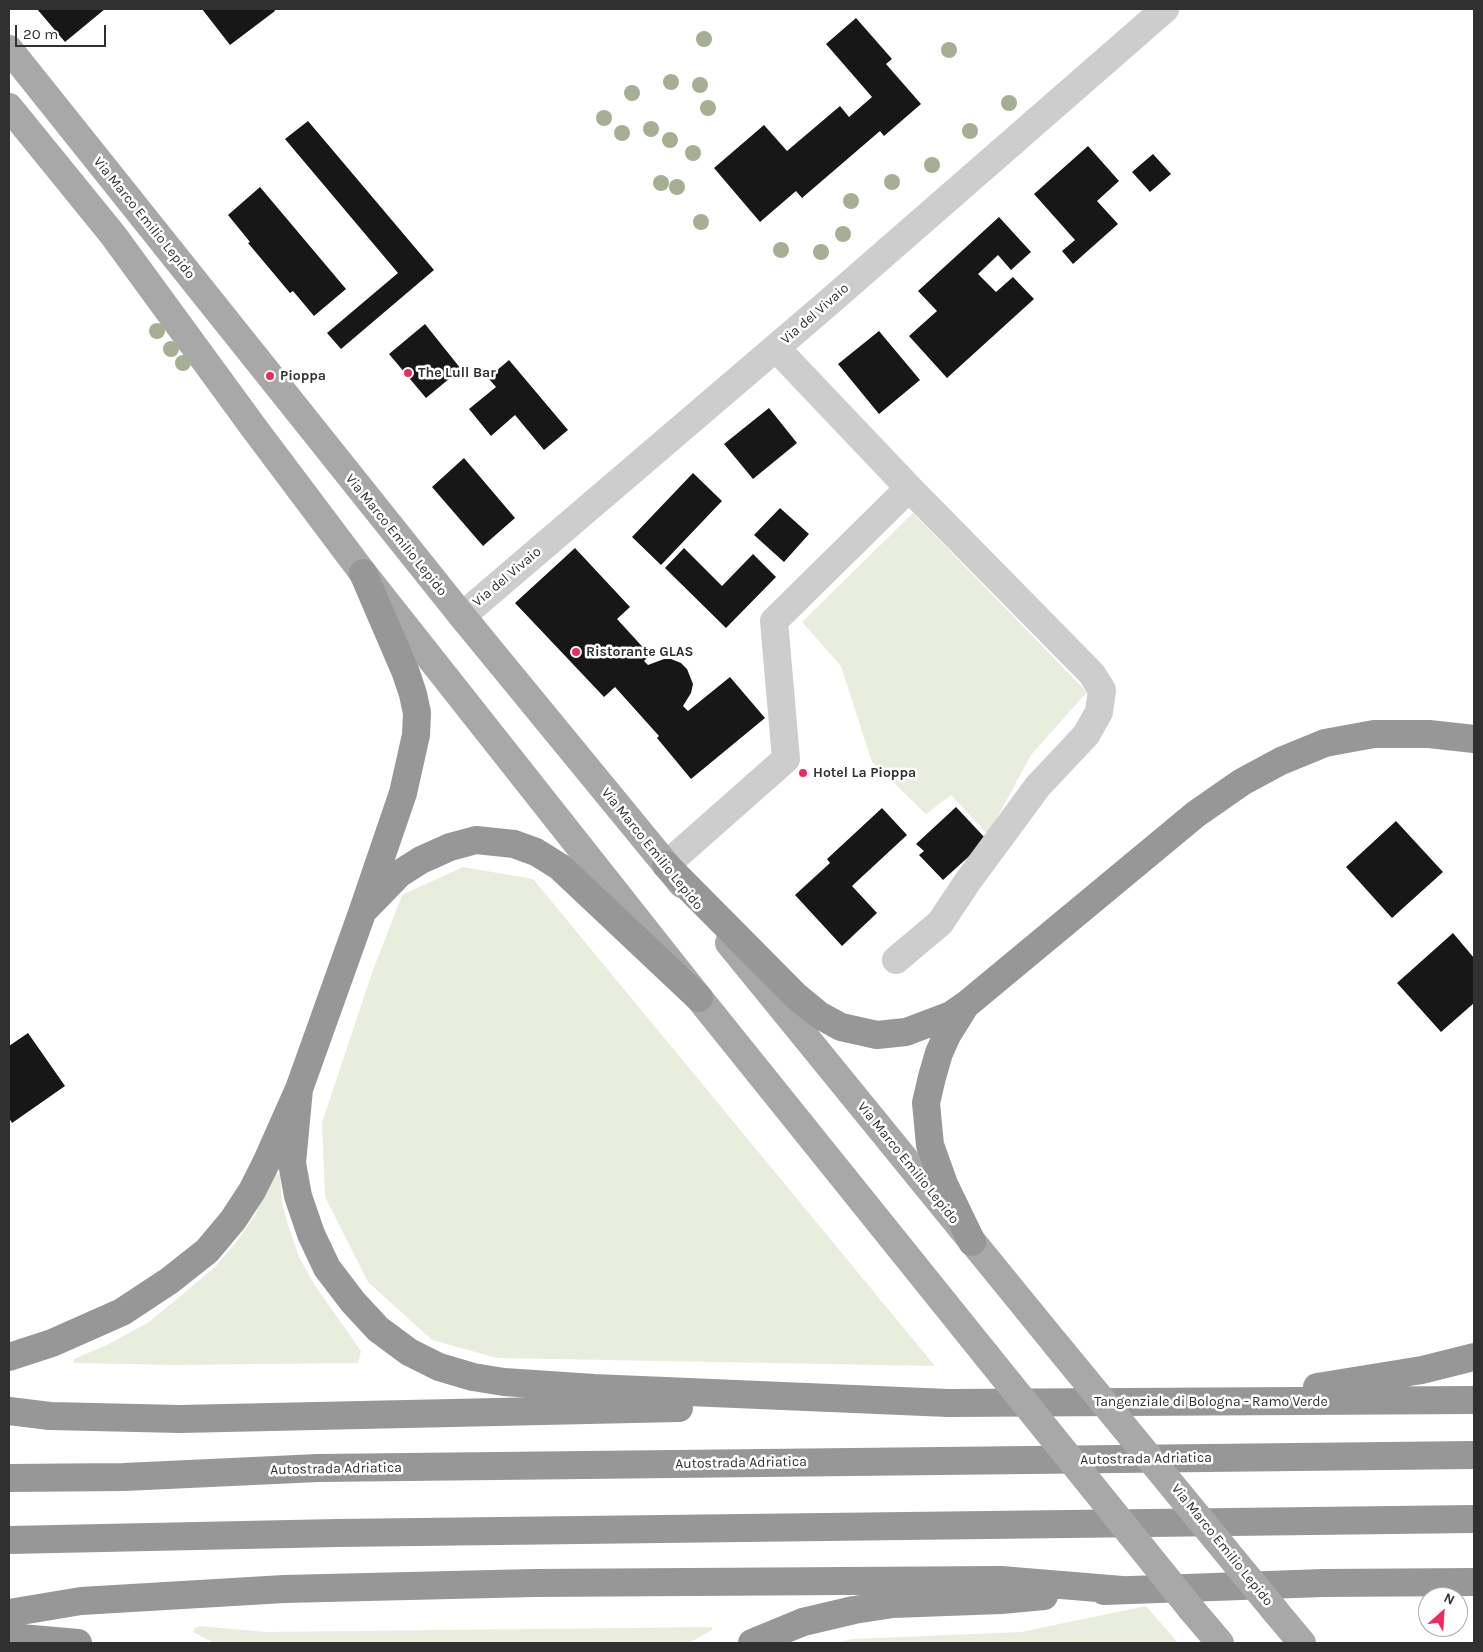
<!DOCTYPE html>
<html>
<head>
<meta charset="utf-8">
<style>
  body { margin:0 }
  #map { position:relative; width:1483px; height:1652px; overflow:hidden; background:#fff; font-family:Karla,sans-serif }
  canvas { display:block }
  .frame { position:absolute; inset:0; border:10px solid #303030; pointer-events:none }
  .north { position:absolute; left:1418px; top:1587px; width:50px; height:50px; box-sizing:border-box; background:#fff; border:1px solid #acacac; border-radius:50%; rotate:26deg; font-size:14px; font-weight:700; line-height:20px; text-align:center; color:#303030 }
  .north::after { content:''; display:block; margin:auto; width:18px; height:22px; background:#ed2b61; clip-path:polygon(50% 0,100% 100%,50% 72%,0 100%) }
  .scale { position:absolute; left:15px; top:25px; width:91px; height:22px; box-sizing:border-box; border:2px solid #303030; border-top:0; padding-left:6px; font-size:15px; line-height:18px; white-space:nowrap; color:#303030; -webkit-text-stroke:4px #fff; paint-order:stroke }
</style>
</head>
<body>
<div id="map">
<canvas width="1483" height="1652"></canvas>
<div class="frame"></div>
<div class="north">N</div>
<div class="scale">20 m</div>
</div>
<script>
const ctx = document.querySelector('canvas').getContext('2d');
ctx.lineJoin = 'round';
function paint(path, color) {
  ctx.fillStyle = color;
  ctx.fill(path, 'evenodd');
}
function shape(rows) {
  const path = new Path2D();
  for (const r of rows) {
    path.moveTo(r[0], r[1]);
    for (let i = 2; i < r.length; i += 2) path.lineTo(r[i], r[i + 1]);
  }
  return path;
}
function trace(path, color, width, dash) {
  ctx.strokeStyle = color;
  ctx.lineWidth = width;
  ctx.lineCap = dash ? 'butt' : 'round';
  ctx.setLineDash(dash || []);
  ctx.stroke(path);
}
function drawText(font, color, halo, rows, align = 'center') {
  ctx.font = font + ' Karla,sans-serif';
  ctx.lineWidth = 5;
  ctx.setLineDash([]);
  ctx.textBaseline = 'middle';
  ctx.strokeStyle = halo;
  ctx.fillStyle = color;
  for (const [text, x, y, turn = 0] of rows) {
    ctx.save();
    ctx.translate(x, y);
    ctx.rotate((+turn || 0) * Math.PI / 180);
    ctx.textAlign = isNaN(turn) ? turn : align;
    if (halo) ctx.strokeText(text, 0, 0);
    ctx.fillText(text, 0, 0);
    ctx.restore();
  }
}
paint(shape([
  [913,513,1087,692,1031,755,988,835,951,795,926,814,872,762,841,666,802,622],
  [463,867,533,879,935,1366,497,1358,432,1340,368,1282,325,1197,322,1123,372,973,402,895],
  [276,1173,280,1174,282,1203,288,1225,299,1257,314,1284,361,1351,358,1363,174,1365,73,1363,74,1359,109,1344,149,1322,214,1268,235,1244,254,1217],
  [1146,1606,1178,1643,835,1643,853,1639,1021,1632],
  [200,1626,265,1632,712,1627,712,1630,689,1643,214,1643,193,1632,195,1628]
]), '#e9eddd');
paint(shape([
  [37,9,105,9,65,42],
  [202,9,274,9,275,11,230,45],
  [856,18,892,59,886,64,921,104,884,136,880,131,802,198,796,191,760,222,714,168,764,125,787,151,840,106,849,117,872,97,826,44],
  [308,121,434,270,341,349,327,333,398,273,285,139],
  [1088,146,1119,181,1097,201,1118,224,1073,264,1062,251,1075,240,1034,194],
  [1153,154,1171,174,1150,192,1132,172],
  [260,187,346,289,314,316,293,291,290,293,248,243,250,242,228,215],
  [999,217,1031,252,1011,270,998,255,978,274,996,292,1013,277,1034,299,947,378,909,336,937,311,918,291],
  [425,324,461,369,426,398,389,354],
  [879,331,920,380,879,414,838,364],
  [509,360,568,430,544,450,515,415,491,436,469,409,496,387,488,378],
  [769,408,797,443,753,479,724,444],
  [464,458,515,518,483,546,432,487],
  [693,473,722,501,661,565,632,537],
  [780,508,809,534,784,562,754,535],
  [575,548,630,607,617,619,650,655,644,661,648,665,664,659,671,659,681,663,687,669,693,684,691,693,683,706,688,711,730,677,765,718,691,779,657,738,659,736,615,687,604,697,515,603],
  [684,548,722,586,753,554,776,577,726,628,665,568],
  [956,807,987,840,943,880,919,855,924,851,916,844],
  [882,808,907,835,852,886,877,913,842,946,795,895,830,863,827,859],
  [1396,821,1443,872,1392,918,1346,867],
  [1453,933,1474,958,1474,1003,1441,1032,1397,983],
  [28,1033,65,1086,12,1123,9,1118,9,1046]
]), '#171717');
trace(shape([
  [776,348,909,488,1092,674,1102,690,1099,712,1086,735,1038,786,968,881,940,923,896,960],
  [462,616,828,303,1165,9],
  [666,865,786,759,774,621,909,488]
]), '#cdcdcd', 28);
trace(shape([
  [9,49,462,616,682,884],
  [9,107,113,235,254,428,363,573,699,998,987,1356],
  [729,943,1055,1343],
  [1192,1610,1220,1643],
  [1276,1612,1302,1643]
]), '#a8a8a8', 28);
trace(shape([
  [666,865,796,996,819,1015,841,1027,877,1035,906,1032,951,1015,967,1004,1196,814,1242,782,1281,761,1325,743,1374,734,1429,734,1474,739],
  [366,908,399,874,421,860,450,847,476,840,514,844,536,852,560,867,699,998],
  [965,1006,947,1035,939,1053,932,1077,926,1103,930,1145,944,1184,972,1242],
  [299,1089,292,1163,298,1196,311,1234,327,1268,353,1302,378,1329,409,1352,439,1367,473,1377,504,1382,594,1388,948,1403,1474,1400],
  [9,1357,52,1343,122,1312,169,1281,207,1251,233,1220,252,1191,267,1161,299,1089,362,913,403,793,416,735,417,713,413,694,406,673,363,573],
  [1317,1387,1422,1370,1474,1357],
  [9,1411,50,1416,180,1419,679,1408],
  [9,1478,124,1477,318,1468,1474,1455],
  [9,1540,337,1533,1474,1519],
  [1104,1591,1323,1583,1474,1582],
  [9,1613,81,1601,284,1589,534,1583,1001,1580,1122,1590],
  [9,1637,78,1643],
  [752,1643,803,1622,854,1610,893,1604,1001,1600,1044,1596]
]), '#979797', 28);
trace(shape([
  [1055,1343,1276,1612],
  [987,1356,1192,1610]
]), '#a8a8a8', 28);
ctx.fillStyle = '#a6af93';
for (const [x, y] of [
  [704,39],
  [949,50],
  [671,82],
  [700,85],
  [632,93],
  [1009,103],
  [708,108],
  [604,118],
  [651,129],
  [970,131],
  [622,133],
  [670,140],
  [693,153],
  [932,165],
  [892,182],
  [661,183],
  [677,187],
  [851,201],
  [701,222],
  [843,234],
  [781,250],
  [821,252],
  [157,331],
  [171,349],
  [183,363]
]) {
  ctx.beginPath();
  ctx.arc(x, y, 8, 0, 2 * Math.PI);
  ctx.fill();
}
for (const [x, y, r, color] of [
  [408,373,5,"#ed2b61"],
  [270,376,5,"#ed2b61"],
  [576,652,5,"#ed2b61"],
  [803,773,5,"#ed2b61"]
]) {
  const dot = new Path2D();
  dot.arc(x, y, r, 0, 2 * Math.PI);
  ctx.fillStyle = color;
  ctx.fill(dot);
  trace(dot, '#fff', 2);
}
drawText('14px', '#303030', '#fff', [
  ["Via Marco Emilio Lepido",144,218,51],
  ["Via del Vivaio",815,314,-41],
  ["Via Marco Emilio Lepido",396,535,51],
  ["Via del Vivaio",507,577,-40],
  ["Via Marco Emilio Lepido",652,849,51],
  ["Via Marco Emilio Lepido",908,1163,51],
  ["Tangenziale di Bologna - Ramo Verde",1211,1402],
  ["Autostrada Adriatica",1146,1459,-1],
  ["Autostrada Adriatica",741,1463,-1],
  ["Autostrada Adriatica",336,1469,-1],
  ["Via Marco Emilio Lepido",1222,1545,51]
]);
drawText('bold 14px', '#303030', '#fff', [
  ["The Lull Bar",418,373],
  ["Pioppa",280,376],
  ["Ristorante GLAS",586,652],
  ["Hotel La Pioppa",813,773]
], 'left');
</script>
</body>
</html>
